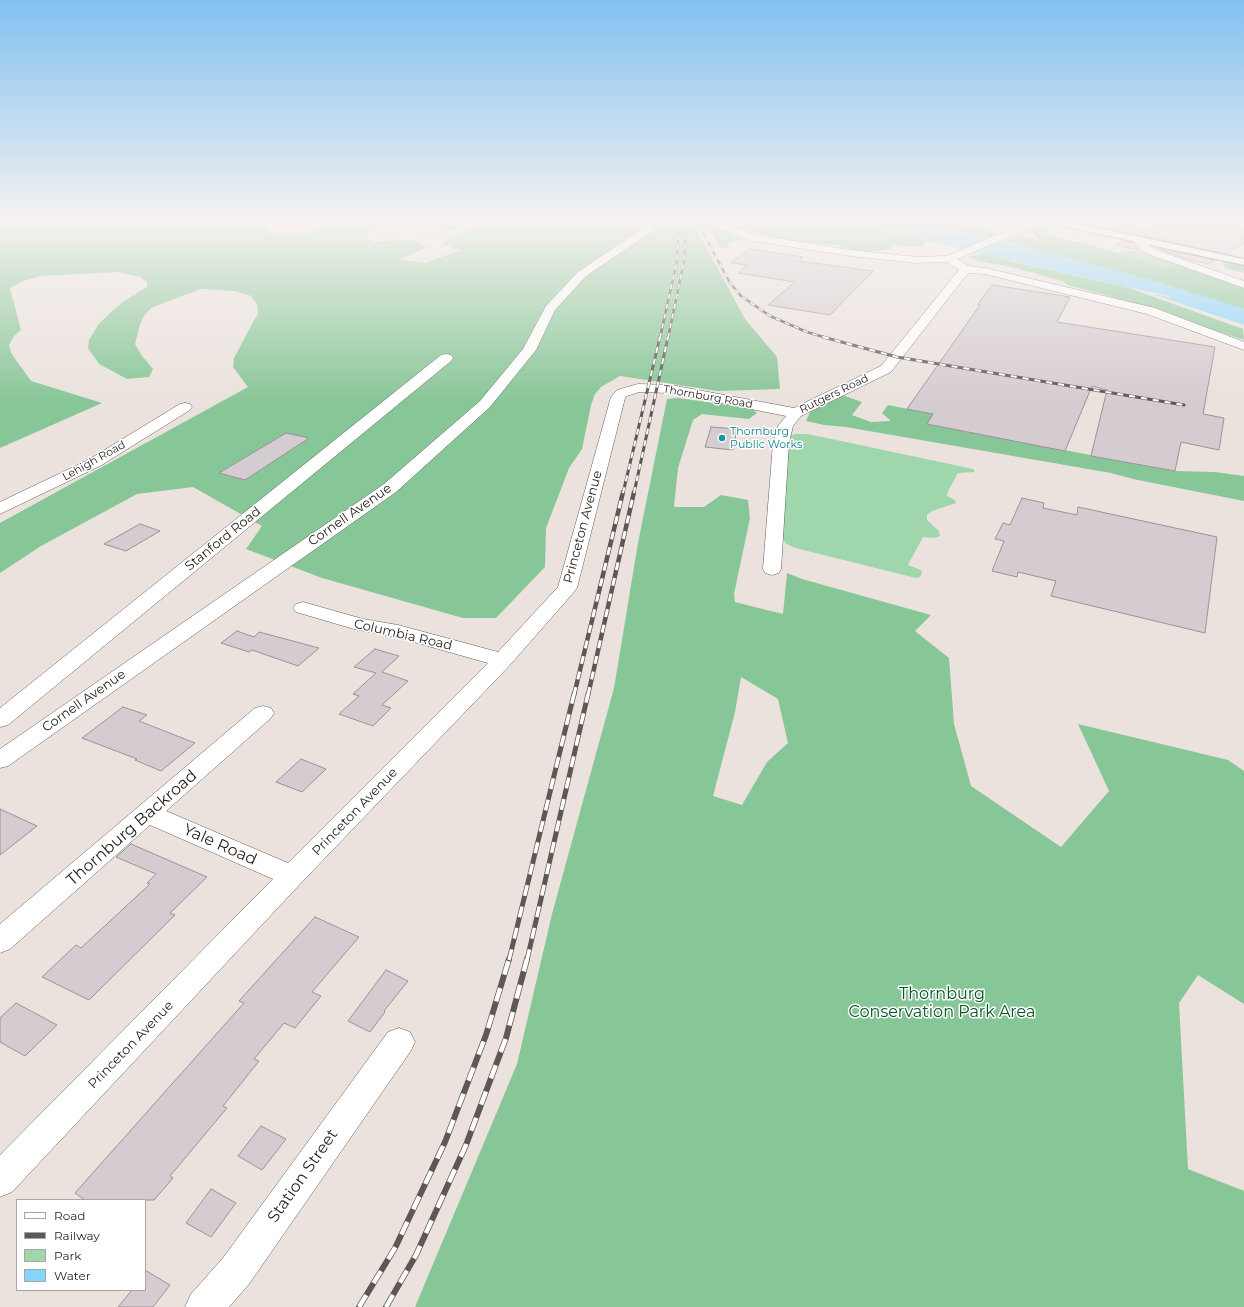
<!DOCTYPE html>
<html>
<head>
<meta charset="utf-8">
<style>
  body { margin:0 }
  #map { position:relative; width:1244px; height:1307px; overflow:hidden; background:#ebe2dd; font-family:Montserrat,sans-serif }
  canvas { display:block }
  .legend { position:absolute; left:16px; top:1199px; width:130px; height:92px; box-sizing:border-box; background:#fff; border:1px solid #a7a5a5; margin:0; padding:5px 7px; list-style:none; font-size:12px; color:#221f1d }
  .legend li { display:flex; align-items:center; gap:8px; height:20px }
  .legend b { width:20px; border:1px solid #a7a5a5 }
</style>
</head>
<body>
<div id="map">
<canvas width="1244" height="1307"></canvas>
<ul class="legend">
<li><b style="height:5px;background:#fff"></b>Road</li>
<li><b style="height:5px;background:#5d5855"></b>Railway</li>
<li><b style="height:11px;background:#a0d6ab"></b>Park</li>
<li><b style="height:11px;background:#86d4fb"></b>Water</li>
</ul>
</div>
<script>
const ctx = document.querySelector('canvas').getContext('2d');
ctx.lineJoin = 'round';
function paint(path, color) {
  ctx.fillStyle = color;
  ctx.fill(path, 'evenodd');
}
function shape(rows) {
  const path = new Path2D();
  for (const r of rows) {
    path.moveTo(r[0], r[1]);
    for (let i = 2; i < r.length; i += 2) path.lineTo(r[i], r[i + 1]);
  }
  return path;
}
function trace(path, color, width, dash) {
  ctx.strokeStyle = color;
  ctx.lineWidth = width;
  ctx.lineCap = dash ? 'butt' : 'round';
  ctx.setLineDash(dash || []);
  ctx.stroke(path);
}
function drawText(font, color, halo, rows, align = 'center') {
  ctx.font = font + ' Montserrat,sans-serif';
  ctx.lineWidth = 3;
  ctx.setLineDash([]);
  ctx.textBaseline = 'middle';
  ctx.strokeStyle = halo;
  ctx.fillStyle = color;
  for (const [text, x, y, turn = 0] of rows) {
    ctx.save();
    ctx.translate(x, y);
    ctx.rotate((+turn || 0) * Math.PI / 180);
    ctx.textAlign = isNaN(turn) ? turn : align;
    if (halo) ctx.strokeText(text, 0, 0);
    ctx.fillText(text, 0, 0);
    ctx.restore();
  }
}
paint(shape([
  [1089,220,1132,220,1137,225,1146,227,1132,235,1086,224,1086,221],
  [1134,250,1147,252,1178,265,1165,268,1116,253],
  [795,434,808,434,973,469,975,472,958,473,948,491,947,496,955,500,956,503,932,511,927,515,927,520,939,531,940,536,934,538,923,537,908,565,921,570,922,572,920,577,916,578,795,548,785,543,782,534,790,436]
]), '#a0d6ab');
paint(shape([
  [0,220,97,220,96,221,111,228,172,220,262,220,271,233,303,233,344,220,447,220,463,229,445,231,425,223,391,220,365,236,373,242,410,239,427,247,400,260,425,263,461,250,442,244,452,236,478,226,470,220,560,225,562,220,560,220,671,220,670,225,695,226,745,319,777,357,780,389,718,391,620,376,601,387,595,394,591,405,582,449,569,468,546,528,545,567,496,618,463,618,322,578,246,549,262,526,193,487,137,494,41,546,0,573,0,523,248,387,233,367,234,358,253,322,258,314,257,304,251,296,234,291,201,289,151,308,144,316,140,324,135,344,142,356,153,369,149,377,127,379,99,364,88,348,89,340,98,325,109,314,124,301,147,287,147,282,140,277,117,272,41,276,23,281,10,288,21,330,14,336,9,345,11,353,31,381,102,403,0,448],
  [705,220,841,220,925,240,924,246,908,247,891,244,892,249,861,253,837,245,792,242,740,229,737,225,720,224,743,240,730,242,726,248,720,248,712,234,700,226],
  [910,220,942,220,994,231,994,232,997,235,989,238],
  [1044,225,1050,228,1046,234,1101,248,1165,268,1178,265,1244,288,1244,309,1006,241,1021,235,1037,240,1039,239,1034,234,1024,232,1037,226],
  [987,253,1014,262,1129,288,1243,329,1244,340,1105,295,1068,285,1062,281,1012,267,978,261,969,257],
  [1222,262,1244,264,1244,271,1240,272,1225,268],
  [842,395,862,402,852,415,871,422,891,421,882,413,888,405,933,414,927,424,1175,471,1215,472,1244,476,1244,501,1133,479,1111,473,846,427,824,425,806,421,810,412],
  [678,398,751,408,757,413,749,419,702,414,693,420,678,468,674,507,704,507,721,495,748,500,750,518,734,594,735,602,783,614,787,573,802,579,931,615,915,631,949,658,954,724,971,786,1061,847,1109,791,1078,724,1228,760,1244,771,1244,1004,1198,975,1179,1003,1188,1169,1244,1191,1244,1307,415,1307,517,1064,552,914,614,688,638,543,667,399],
  [741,677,778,699,788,743,767,762,742,805,713,796,735,712]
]), '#87c696');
paint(shape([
  [854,220,904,220,914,222,915,224,931,225,1026,247,1155,281,1244,309,1244,325,1149,293,1173,298,1166,295,1111,284,916,238]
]), '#86d4fb');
const building = shape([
  [1159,222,1235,224,1244,231,1244,243,1226,254,1135,234,1159,222],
  [1123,241,1133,243,1139,250,1115,245,1123,241],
  [1153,247,1215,260,1209,264,1186,259,1153,247],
  [750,249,803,257,799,261,873,271,830,315,768,305,795,282,738,273,748,265,731,263,750,249],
  [992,285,1070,297,1057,322,1215,347,1203,414,1224,418,1219,450,1181,442,1175,471,1091,456,1107,390,1092,386,1065,451,927,424,933,414,907,409,980,305,978,304,992,285],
  [711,427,737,429,733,450,705,447,711,427],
  [286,433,309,438,245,480,219,473,286,433],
  [1022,498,1044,503,1043,508,1077,515,1078,507,1217,537,1205,633,1051,596,1056,581,1018,572,1017,577,992,571,1004,541,995,539,1003,523,1010,525,1022,498],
  [140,524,160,531,126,551,104,544,140,524],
  [237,631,254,637,259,632,319,648,298,666,252,650,249,652,221,643,237,631],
  [375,649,399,656,382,672,408,681,382,705,391,708,373,726,339,714,359,696,353,694,376,673,354,667,375,649],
  [123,707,147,715,139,721,195,743,161,771,135,760,137,759,82,738,123,707],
  [301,759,326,769,302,792,276,782,301,759],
  [0,809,37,826,0,855,0,809],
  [131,844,207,877,170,913,175,915,89,1000,42,977,76,945,81,948,150,884,147,883,156,874,116,857,131,844],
  [315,917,359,937,312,992,321,996,295,1028,284,1023,254,1059,259,1061,223,1106,227,1108,170,1176,173,1178,154,1200,85,1200,75,1193,244,1003,239,1001,315,917],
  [386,970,408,981,384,1011,385,1012,370,1032,348,1021,386,970],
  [16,1003,57,1025,25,1056,0,1042,0,1018,16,1003],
  [261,1126,286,1139,262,1170,238,1156,261,1126],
  [211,1189,236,1203,211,1237,186,1223,211,1189],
  [145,1270,170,1285,153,1307,118,1307,132,1290,145,1290,145,1270]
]);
paint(building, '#d5ccd1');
trace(building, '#9b9297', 1);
const minor = shape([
  [643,220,653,220,651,232,586,276,555,310,536,350,490,407,396,492,8,766,0,768,0,749,384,484,480,401,523,349,546,306,578,272,642,229,643,220],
  [714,220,724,220,725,224,755,235,851,250,917,257,947,256,1031,220,1041,220,1037,225,957,259,968,266,985,268,1155,308,1244,342,1244,350,1147,314,985,274,968,273,891,372,801,416,793,426,789,443,781,569,779,573,772,575,765,573,763,569,773,443,778,426,786,416,671,393,639,392,627,396,625,398,577,588,574,592,510,665,301,883,12,1192,0,1197,0,1155,273,879,150,825,10,949,0,953,0,924,255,708,263,706,271,708,274,713,271,718,166,811,288,863,488,663,396,637,354,629,296,612,293,608,296,604,303,602,363,619,398,625,498,652,558,587,611,397,617,390,638,384,671,385,794,408,881,366,959,270,947,262,917,263,851,256,753,241,717,228,714,220],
  [1137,237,1141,238,1153,249,1244,281,1244,288,1145,253,1132,240,1137,237],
  [446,354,451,355,453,358,451,361,8,725,0,727,0,708,441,355,446,354],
  [185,403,190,404,192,407,190,410,100,466,0,514,0,502,88,460,180,404,185,403],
  [399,1028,410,1032,415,1042,410,1052,249,1284,229,1307,185,1307,191,1294,223,1258,388,1032,399,1028]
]);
const major = shape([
  [1042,220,1060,220,1244,259,1244,265,1047,223,1042,220]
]);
trace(minor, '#645d58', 1);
trace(major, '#645d58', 2);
paint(minor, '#fff');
paint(major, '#fff');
const railFar4 = shape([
  [696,220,730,283,741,296,770,316,807,332,827,338],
  [660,338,677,260,679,220],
  [668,338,684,261,686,220]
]);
const railFar3 = shape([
  [823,337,897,357,1184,405],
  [623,493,660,337],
  [634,493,668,337]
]);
const railFar2 = shape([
  [574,695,623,492],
  [588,695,634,492]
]);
const railFar1 = shape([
  [509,960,574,694],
  [527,960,588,694]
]);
const rail = shape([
  [359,1307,395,1248,445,1142,486,1035,509,959],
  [386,1307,416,1255,466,1145,506,1038,527,959]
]);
trace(railFar4, '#5d5855', 2.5);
trace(railFar3, '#5d5855', 3);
trace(railFar2, '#5d5855', 4.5);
trace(railFar1, '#5d5855', 5);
trace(rail, '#5d5855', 6);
trace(railFar4, '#fff', 1.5, [5]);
trace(railFar3, '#fff', 2, [6]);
trace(railFar2, '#fff', 3, [8]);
trace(railFar1, '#fff', 3.5, [11]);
trace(rail, '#fff', 4.5, [14]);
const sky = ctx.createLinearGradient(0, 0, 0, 403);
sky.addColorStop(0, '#81c1f0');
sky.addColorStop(0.55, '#f6f2f0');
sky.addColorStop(1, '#f6f2f000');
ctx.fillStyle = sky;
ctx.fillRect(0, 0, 1244, 403);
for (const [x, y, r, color] of [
  [722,438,4,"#0f9aa8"]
]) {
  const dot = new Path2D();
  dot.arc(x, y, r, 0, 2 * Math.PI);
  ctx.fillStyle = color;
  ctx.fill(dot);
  trace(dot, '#fff', 1.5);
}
drawText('11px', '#221f1d', '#fff', [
  ["Rutgers Road",834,394,-26],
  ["Thornburg Road",708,397,10],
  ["Lehigh Road",94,461,-29]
]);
drawText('11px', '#0d838f', '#fff', [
  ["Thornburg",730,432],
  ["Public Works",730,445]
], 'left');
drawText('13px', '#221f1d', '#fff', [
  ["Cornell Avenue",350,515,-35],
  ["Princeton Avenue",583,527,-75],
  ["Stanford Road",223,539,-39],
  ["Columbia Road",403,635,13],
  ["Cornell Avenue",84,701,-35],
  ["Princeton Avenue",355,812,-46],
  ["Princeton Avenue",131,1045,-46]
]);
drawText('16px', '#221f1d', '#fff', [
  ["Thornburg Backroad",132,828,-41],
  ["Yale Road",220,845,24],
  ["Station Street",303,1176,-55]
]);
drawText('16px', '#085226', '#fff', [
  ["Thornburg",942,994],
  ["Conservation Park Area",942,1012]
]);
</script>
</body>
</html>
